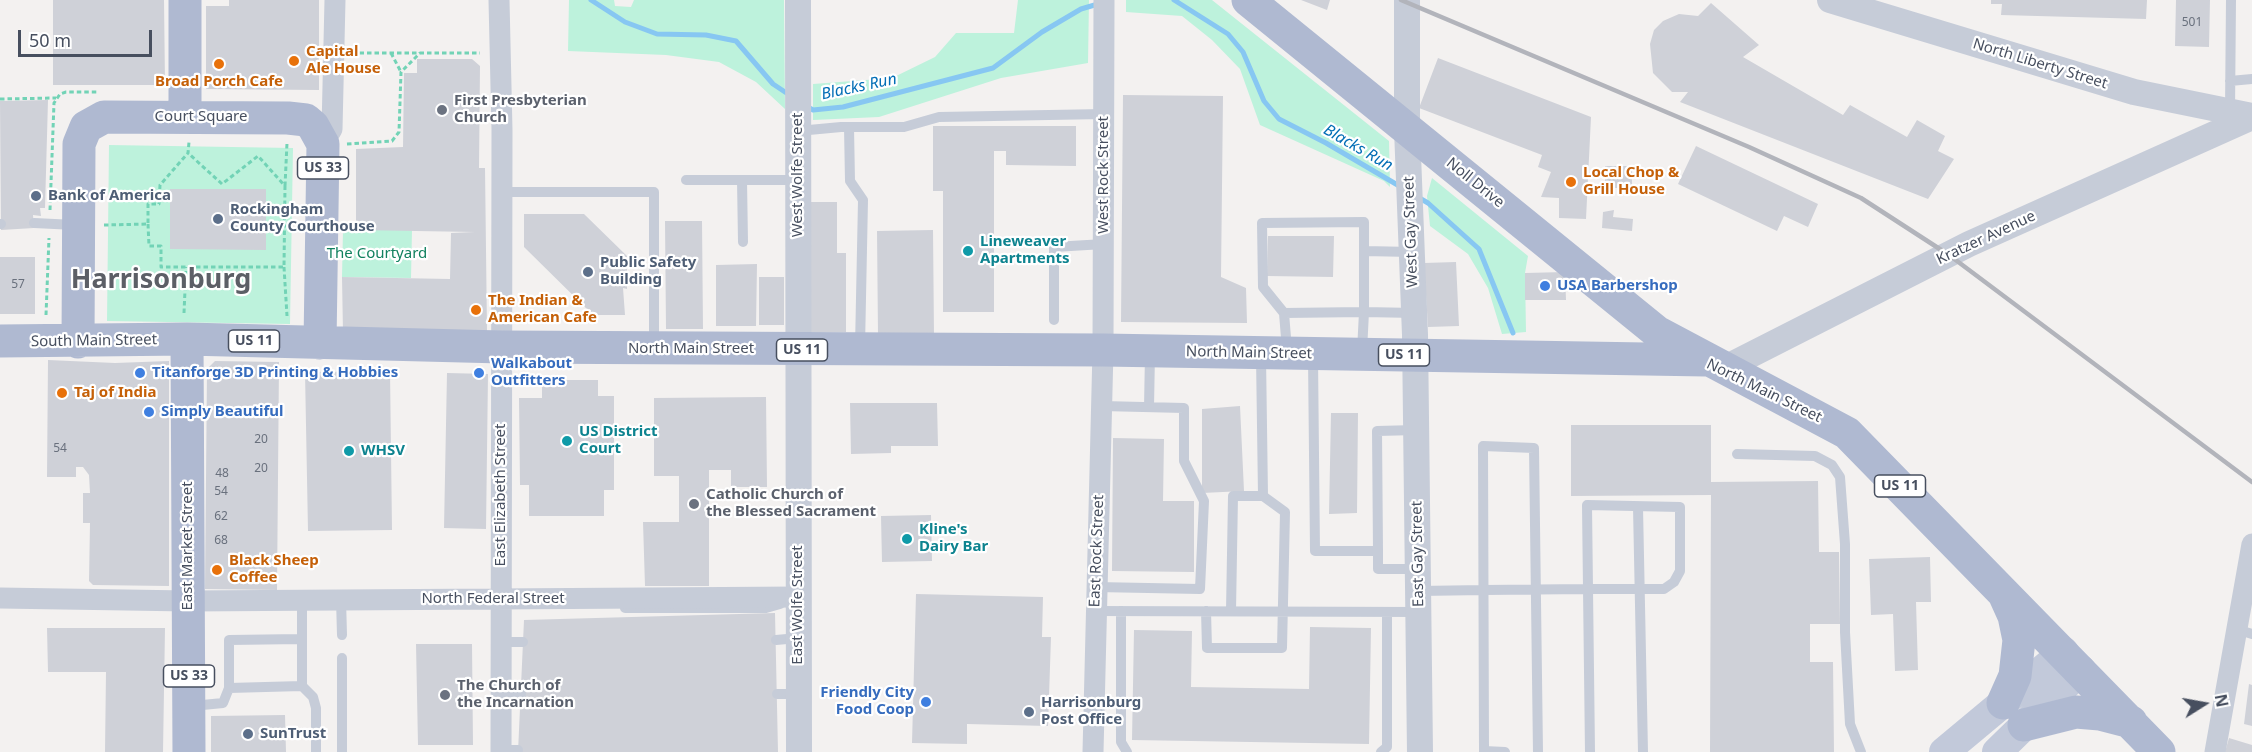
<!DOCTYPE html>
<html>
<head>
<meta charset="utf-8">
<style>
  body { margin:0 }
  #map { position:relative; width:2252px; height:752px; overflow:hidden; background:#f3f1f0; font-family:"Noto Sans",sans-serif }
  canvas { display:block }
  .north { position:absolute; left:2174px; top:674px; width:60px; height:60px; -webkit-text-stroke:4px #fff; paint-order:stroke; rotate:79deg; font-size:16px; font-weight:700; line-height:24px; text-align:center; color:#474f5f }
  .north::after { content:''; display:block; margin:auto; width:21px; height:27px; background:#474f5f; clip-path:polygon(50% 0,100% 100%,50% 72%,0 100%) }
  .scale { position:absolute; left:18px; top:30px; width:134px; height:27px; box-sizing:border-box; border:3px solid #474f5f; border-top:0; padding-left:8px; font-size:18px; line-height:21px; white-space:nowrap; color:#474f5f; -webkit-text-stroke:4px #fff; paint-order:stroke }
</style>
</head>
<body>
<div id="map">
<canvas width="2252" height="752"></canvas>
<div class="north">N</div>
<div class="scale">50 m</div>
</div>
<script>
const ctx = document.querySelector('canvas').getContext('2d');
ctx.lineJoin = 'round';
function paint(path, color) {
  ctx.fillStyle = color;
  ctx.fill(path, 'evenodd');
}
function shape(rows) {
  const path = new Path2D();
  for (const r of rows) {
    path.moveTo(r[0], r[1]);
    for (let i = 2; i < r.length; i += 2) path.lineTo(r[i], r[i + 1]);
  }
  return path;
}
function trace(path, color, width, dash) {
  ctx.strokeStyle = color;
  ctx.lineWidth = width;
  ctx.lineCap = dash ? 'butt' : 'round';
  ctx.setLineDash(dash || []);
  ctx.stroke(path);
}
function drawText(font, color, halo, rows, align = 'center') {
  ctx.font = font + ' "Noto Sans",sans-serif';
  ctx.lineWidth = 4.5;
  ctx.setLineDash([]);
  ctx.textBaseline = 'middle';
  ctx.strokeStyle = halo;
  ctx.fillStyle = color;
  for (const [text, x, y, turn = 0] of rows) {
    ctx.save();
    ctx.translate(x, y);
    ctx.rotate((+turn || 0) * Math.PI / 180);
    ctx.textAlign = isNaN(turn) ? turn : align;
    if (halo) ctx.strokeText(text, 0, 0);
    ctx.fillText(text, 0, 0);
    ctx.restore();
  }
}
paint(shape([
  [569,0,614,0,615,6,631,7,634,0,784,0,785,109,756,82,719,62,666,55,568,51],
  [1018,0,1089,0,1088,63,1001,78,879,117,813,120,813,84,892,78,935,57,956,33,1014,33],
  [1126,0,1212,0,1389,141,1390,187,1384,181,1260,125,1240,69,1212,40,1182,16,1126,12],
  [109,145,293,148,290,324,107,321],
  [1432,178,1528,256,1525,273,1526,332,1502,334,1488,288,1468,254,1430,226,1427,196],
  [343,230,412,230,411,278,342,277]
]), '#bdf2dc');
trace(shape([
  [591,0,625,22,657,34,706,35,736,41,773,84,791,96],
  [1174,0,1228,34,1243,52,1264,101,1279,119,1326,143,1401,187],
  [806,106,813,110,843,107,993,68,1042,32,1081,9,1098,4],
  [1416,196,1428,203,1479,249,1513,333]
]), '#87c7f2', 5);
paint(shape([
  [53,0,164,0,165,85,53,85],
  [229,0,319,0,319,90,206,89,206,6,229,6],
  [1301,0,1330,0,1327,10],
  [1991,0,2147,0,2146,19,2001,15,2002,4,1991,4],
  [2176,0,2210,0,2209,47,2175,46],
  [1711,3,1759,45,1743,57,1843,115,1850,105,1907,137,1917,120,1945,136,1938,151,1954,159,1928,199,1680,102,1688,92,1672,92,1653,73,1650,44,1654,30,1663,21,1679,14,1698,16],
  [1438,58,1591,117,1586,219,1559,218,1559,198,1541,197,1551,172,1538,167,1542,155,1419,108],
  [417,59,472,59,480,66,479,168,485,168,487,332,343,333,342,277,450,279,451,233,475,232,356,230,356,149,403,147,404,73,417,73],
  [1123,95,1223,96,1221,277,1246,288,1247,323,1121,322],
  [48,100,45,208,40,208,41,216,33,215,34,228,1,230,0,101],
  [933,126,1076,126,1076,166,1006,165,1006,151,994,151,994,312,943,312,943,191,933,191],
  [1696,146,1818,204,1808,227,1784,216,1777,231,1678,184],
  [1605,166,1632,166,1632,188,1605,188],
  [170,189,266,189,266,250,170,249],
  [809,202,837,202,837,253,846,253,846,332,809,332],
  [1614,210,1613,217,1633,219,1632,231,1602,228,1603,212],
  [524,214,584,214,627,256,627,289,623,288,625,315,593,315,524,247],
  [665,221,702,221,703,329,666,329],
  [933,230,934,336,878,335,877,231],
  [1268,236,1334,236,1333,277,1267,276],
  [0,257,35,257,35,314,0,314],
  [1456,262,1459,326,1428,327,1424,263],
  [757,264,756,326,716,326,716,265],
  [1565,272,1566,300,1525,300,1525,273],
  [759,277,784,277,784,325,759,325],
  [48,360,115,363,169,361,169,586,93,585,89,581,90,523,83,523,83,493,90,493,89,475,83,467,76,467,76,477,47,477],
  [215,361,279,362,277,590,205,589,207,369],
  [390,371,392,530,308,531,305,372],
  [447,373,488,374,486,529,444,528],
  [542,380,598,380,598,396,614,396,614,490,604,490,604,516,529,516,529,485,520,485,519,398,542,398],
  [766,397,767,487,731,487,731,470,709,470,709,586,645,586,643,522,679,522,679,476,654,476,654,398],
  [850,403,937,403,938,446,891,446,891,453,851,454],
  [1240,406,1244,491,1202,493,1202,409],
  [1331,413,1358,413,1357,513,1329,514],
  [1571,425,1711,425,1711,482,1818,481,1819,552,1839,552,1840,624,1810,624,1810,662,1833,662,1834,752,1710,752,1711,495,1571,496],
  [1113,438,1164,439,1163,501,1194,501,1194,572,1112,571],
  [931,515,932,561,882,562,881,516],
  [1930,557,1931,602,1916,602,1918,670,1895,671,1893,614,1871,615,1869,559],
  [916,594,1043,597,1042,637,1051,637,1048,726,967,724,967,744,912,743],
  [775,613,778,752,518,752,524,620],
  [1310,627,1371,628,1369,744,1132,740,1134,630,1192,631,1191,687,1309,689],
  [47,628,165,628,163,752,105,752,106,672,48,672],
  [416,644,472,644,473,745,418,745],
  [2249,684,2252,685,2252,726,2244,724],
  [285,715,286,752,211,752,211,716],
  [2229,738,2252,745,2252,752,2225,752]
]), '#cfd1d8');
trace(shape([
  [352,53,480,53],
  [391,53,401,72],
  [0,99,56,98],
  [347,144,392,141,399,132,401,72,420,53],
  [285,186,287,143],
  [50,210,54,103,60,94,66,92,97,92],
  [148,224,149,246,161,246,161,267,284,267,285,186,258,156,222,184,188,153],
  [104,225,148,224,148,204,159,204,160,185,188,153,189,142],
  [284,267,287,316],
  [184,313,186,267],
  [46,315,49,238]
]), '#72d3b6', 3, [4.5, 3]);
trace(shape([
  [2230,81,2252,79],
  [2230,111,2231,0],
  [849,127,850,181,863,200,860,347],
  [798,131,841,127,904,127,939,117,1104,114],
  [686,180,797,180],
  [742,180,743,242],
  [501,192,654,192,654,345],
  [34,223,75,225],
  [0,224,1,224],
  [1412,252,1364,251,1364,312,1415,313],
  [1284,313,1263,287,1262,223,1364,222,1364,251],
  [1054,320,1054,247,1104,244],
  [1287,350,1284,313,1364,312,1362,351],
  [1313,357,1315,551,1378,551,1377,431,1416,430],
  [1149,407,1150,354],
  [1737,454,1815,456,1832,465,1840,477,1845,544,1845,632,1850,724,1861,752],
  [1638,507,1643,752],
  [1378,551,1378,569,1418,569],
  [1096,587,1200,589,1204,501,1184,461,1184,408,1102,406],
  [1419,591,1484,590,1588,589,1664,589,1674,582,1680,571,1680,507,1587,505,1588,589,1590,752],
  [302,599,302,686,313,697,316,708,316,752],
  [341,599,342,635],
  [625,608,766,608,780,604],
  [1096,611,1419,612],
  [1121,611,1121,742,1127,752],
  [1206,611,1207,648,1282,648,1285,512,1263,496,1261,356],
  [1231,611,1233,496,1263,496],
  [2236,629,2252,634],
  [301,639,229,640,229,688,302,686],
  [776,640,798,638],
  [501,642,523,642],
  [342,658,342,752],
  [501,693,521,694],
  [777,694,798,694],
  [192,706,223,703,229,688],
  [501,750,518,750],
  [1381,752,1387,747,1387,612],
  [1505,752,1484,751,1483,446,1534,448,1538,752]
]), '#c6ccd8', 10);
trace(shape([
  [499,0,502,130,501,752],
  [323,144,332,129,335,0],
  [0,598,188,601,799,597],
  [1093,752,1103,350,1104,0],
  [2215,752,2252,544]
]), '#c6ccd8', 21);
trace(shape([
  [798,0,799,752],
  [1407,0,1407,129,1415,335,1420,752],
  [1830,0,2134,92,2252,116],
  [1725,368,1969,244,2252,117]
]), '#c6ccd8', 26);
trace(shape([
  [1944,752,2064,652],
  [1997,752,2081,670]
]), '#c2c9da', 30);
trace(shape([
  [185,0,185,117],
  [1248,0,1657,332,1847,433,2159,752],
  [187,339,189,752],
  [0,341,187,339,502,347,1103,350,1706,360],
  [78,342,79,144,86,127,104,117,288,118,306,120,313,126,323,144,320,343],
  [2003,703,2015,676,2019,640,2014,616,2005,596],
  [2024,725,2076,712,2100,714,2131,722]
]), '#afb9d1', 33);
trace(shape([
  [1401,0,1749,147,1861,198,1949,255,2252,482]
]), '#b2b4bb', 4.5);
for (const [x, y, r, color] of [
  [294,61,6,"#e8710a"],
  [219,64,6,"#e8710a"],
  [442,110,6,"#6b7280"],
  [1571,182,6,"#e8710a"],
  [36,196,6,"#5c6f8a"],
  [218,219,6,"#5c6f8a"],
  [968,251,6,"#0f9aa8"],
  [588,272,6,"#5c6f8a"],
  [1545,286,6,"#3f7fe0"],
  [476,310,6,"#e8710a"],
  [140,373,6,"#3f7fe0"],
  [479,373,6,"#3f7fe0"],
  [62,393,6,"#e8710a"],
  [149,412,6,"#3f7fe0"],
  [567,441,6,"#0f9aa8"],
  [349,451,6,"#0f9aa8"],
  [694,504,6,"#6b7280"],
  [907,539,6,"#0f9aa8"],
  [217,570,6,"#e8710a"],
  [445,695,6,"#6b7280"],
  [926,702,6,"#3f7fe0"],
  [1029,712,6,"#5c6f8a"],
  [248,734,6,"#5c6f8a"]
]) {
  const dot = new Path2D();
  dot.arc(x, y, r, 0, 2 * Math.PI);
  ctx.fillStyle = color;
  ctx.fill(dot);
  trace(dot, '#fff', 2);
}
drawText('12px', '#69707d', null, [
  ["501",2192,23],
  ["57",18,285],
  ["20",261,440],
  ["54",60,449],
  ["20",261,469],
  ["48",222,474],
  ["54",221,492],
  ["62",221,517],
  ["68",221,541]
]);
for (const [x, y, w] of [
  [323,168,51],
  [254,341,51],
  [802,350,51],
  [1404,355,51],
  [1900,486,51],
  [189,676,51]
]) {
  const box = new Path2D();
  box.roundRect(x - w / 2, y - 11, w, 22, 4.5);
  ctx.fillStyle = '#fff';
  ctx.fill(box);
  trace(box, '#474f5f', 1.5);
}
drawText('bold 14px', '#474f5f', null, [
  ["US 33",323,168],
  ["US 11",254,341],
  ["US 11",802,350],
  ["US 11",1404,355],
  ["US 11",1900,486],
  ["US 33",189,676]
]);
drawText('bold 15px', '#c56008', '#fff', [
  ["Capital",306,52],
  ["Ale House",306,69],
  ["Broad Porch Cafe",219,82,"center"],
  ["Local Chop &",1583,173],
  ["Grill House",1583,190],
  ["The Indian &",488,301],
  ["American Cafe",488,318],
  ["Taj of India",74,393],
  ["Black Sheep",229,561],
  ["Coffee",229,578]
], 'left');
drawText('15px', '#474f5f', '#fff', [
  ["North Liberty Street",2040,64,17],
  ["Court Square",201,117],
  ["West Wolfe Street",798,175,-90],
  ["West Rock Street",1104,175,-90],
  ["Noll Drive",1475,183,39],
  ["West Gay Street",1411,232,-92],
  ["Kratzer Avenue",1986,238,-25],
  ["South Main Street",94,341,-1],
  ["North Main Street",691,349],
  ["North Main Street",1249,353,1],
  ["North Main Street",1764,391,26],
  ["East Elizabeth Street",501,495,-90],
  ["East Market Street",188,546,-90],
  ["East Rock Street",1097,551,-88],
  ["East Gay Street",1418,554,-91],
  ["North Federal Street",493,599],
  ["East Wolfe Street",798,605,-90]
]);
drawText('bold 15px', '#5b616d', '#fff', [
  ["First Presbyterian",454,101],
  ["Church",454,118],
  ["Catholic Church of",706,495],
  ["the Blessed Sacrament",706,512],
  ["The Church of",457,686],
  ["the Incarnation",457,703]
], 'left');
drawText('bold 15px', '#4e5e75', '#fff', [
  ["Bank of America",48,196],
  ["Rockingham",230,210],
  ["County Courthouse",230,227],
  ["Public Safety",600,263],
  ["Building",600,280],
  ["Harrisonburg",1041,703],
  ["Post Office",1041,720],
  ["SunTrust",260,734]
], 'left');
drawText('bold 15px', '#0d838f', '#fff', [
  ["Lineweaver",980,242],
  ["Apartments",980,259],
  ["US District",579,432],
  ["Court",579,449],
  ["WHSV",361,451],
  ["Kline's",919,530],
  ["Dairy Bar",919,547]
], 'left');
drawText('15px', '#11815f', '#fff', [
  ["The Courtyard",377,254]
]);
drawText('bold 15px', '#366cbe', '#fff', [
  ["USA Barbershop",1557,286],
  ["Walkabout",491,364],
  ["Outfitters",491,381],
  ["Titanforge 3D Printing & Hobbies",152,373],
  ["Simply Beautiful",161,412],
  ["Friendly City",914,693,"right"],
  ["Food Coop",914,710,"right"]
], 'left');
drawText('italic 16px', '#036eb6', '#fff', [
  ["Blacks Run",859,87,-12],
  ["Blacks Run",1358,148,30]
]);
drawText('bold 27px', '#5c5f66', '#fff', [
  ["Harrisonburg",161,280]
]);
</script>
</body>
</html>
